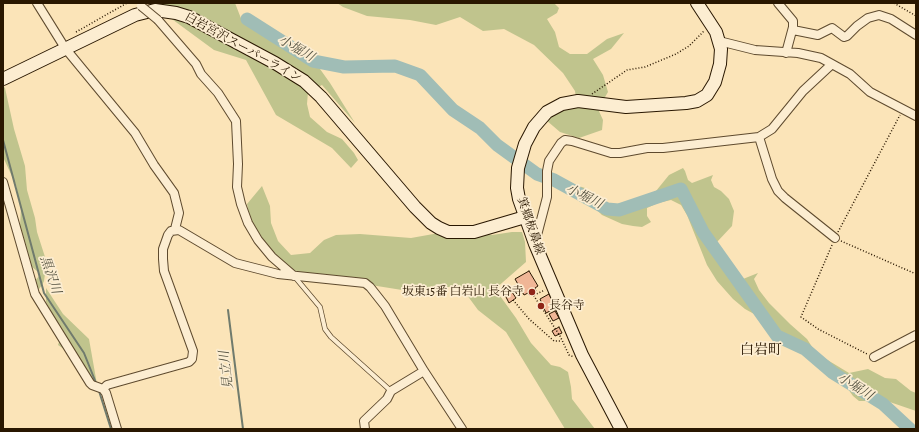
<!DOCTYPE html>
<meta charset="utf-8">
<style>
body{margin:0}
#map{position:relative;width:919px;height:432px;overflow:hidden;background:#fbe4b8;font-family:Alegreya,serif}
canvas{display:block}
.frame{position:absolute;inset:0;border:4px solid #291700;pointer-events:none}
</style>
<div id="map">
<canvas width="919" height="432"></canvas>
<div class="frame"></div>
</div>
<script>
const context = document.querySelector('canvas').getContext('2d');
context.lineJoin = 'round';
function fill(path, color) {
  context.fillStyle = color;
  context.fill(path, 'evenodd');
}
function toPath(rows) {
  const path = new Path2D();
  for (const r of rows) {
    path.moveTo(r[0], r[1]);
    for (let i = 2; i < r.length; i += 2) path.lineTo(r[i], r[i + 1]);
  }
  return path;
}
function stroke(path, color, width, dash) {
  context.strokeStyle = color;
  context.lineWidth = width;
  context.lineCap = dash ? 'butt' : 'round';
  context.setLineDash(dash || []);
  context.stroke(path);
}
function label(font, color, halo, rows, align = 'center') {
  context.font = font + ' Alegreya,"Noto Serif JP",serif';
  context.lineWidth = 3.5;
  context.setLineDash([]);
  context.textBaseline = 'middle';
  context.strokeStyle = halo;
  context.fillStyle = color;
  for (const [text, x, y, turn = 0] of rows) {
    context.save();
    context.translate(x, y);
    context.rotate((+turn || 0) * Math.PI / 180);
    context.textAlign = isNaN(turn) ? turn : align;
    if (halo) context.strokeText(text, 0, 0);
    context.fillText(text, 0, 0);
    context.restore();
  }
}
const green = toPath([
 [150,3,235,3,242,21,320,69,330,83,355,123,322,85,308,92,307,104,310,117,327,132,342,139,354,153,358,160,351,168,332,148,276,115,246,60,214,50],
 [337,3,554,3,559,8,557,13,547,19,555,32,559,47,570,54,587,54,607,39,624,33,611,49,593,59,603,75,608,92,598,109,603,120,602,130,579,138,560,132,546,120,561,110,577,105,575,91,563,73,534,45,504,29,483,31,460,17,436,25,410,20,367,16,343,7],
 [3,86,5,88,14,129,25,166,27,190,35,218,37,232,45,257,46,267,44,281,42,285,39,289,30,287,39,276,38,272,25,261,16,239,20,226,21,208,16,185,3,157],
 [683,168,685,171,688,180,692,183,713,175,711,180,714,187,721,191,729,199,734,211,732,226,717,242,738,281,758,273,754,279,759,290,769,303,790,324,807,339,816,353,849,373,868,369,885,378,896,379,911,391,916,393,916,411,881,399,872,401,859,401,853,396,845,385,834,375,811,357,790,347,765,320,745,309,733,299,717,281,707,265,687,215,681,205,671,200,658,203,647,208,647,216,651,222,642,227,633,226,622,224,602,215,595,208,563,191,560,188,559,185,566,182,585,188,606,203,618,206,649,195,656,191,669,175],
 [262,186,270,206,271,223,278,241,291,255,310,253,324,240,336,235,360,234,411,238,439,233,483,233,492,235,512,232,522,232,525,242,526,262,495,289,516,318,531,343,551,365,560,367,568,372,571,387,572,399,595,429,565,429,506,332,478,310,461,287,438,287,402,290,296,273,275,256,250,221,247,204],
 [46,288,63,314,89,339,98,390,71,354,58,345,63,330,53,315,46,302]
]);
const stream = toPath([
 [3,140,44,293,84,353,96,383],
 [228,310,243,429],
 [99,391,111,429]
]);
const river = toPath([
 [247,19,313,61,344,67,395,66,420,75,453,110,480,128,497,145,537,174,554,180,607,209,619,210,681,189,703,232,777,336,805,349,833,373,883,404,910,429]
]);
const building = toPath([
 [529,271,538,286,535,288,536,291,529,295,528,293,524,295,515,279,529,271],
 [508,290,510,293,512,292,516,298,509,303,504,293,508,290],
 [549,294,556,308,546,313,540,299,549,294],
 [555,311,559,318,553,321,549,314,555,311],
 [559,327,562,333,555,336,552,331,559,327]
]);
const path = toPath([
 [894,3,916,16],
 [76,32,127,3],
 [592,94,627,70,645,67,676,54,689,46,704,31],
 [838,232,900,115],
 [841,241,916,274],
 [832,245,801,317,818,329,867,354],
 [532,293,560,336,569,355,574,357],
 [534,295,545,290],
 [513,300,529,319,554,341,561,341]
]);
const lane = toPath([
 [294,276,320,307,325,329,331,337,391,391]
]);
const street = toPath([
 [37,3,65,48,135,133,154,165,174,193,179,213,175,229],
 [778,3,793,21,793,27,786,53],
 [158,20,196,64,201,74,218,93,236,121,238,164,237,187,241,204,248,223,258,240,272,257,294,276],
 [793,30,818,35,832,28,844,37,847,36,857,26,868,18,879,15,891,19,916,35],
 [719,41,755,50,798,53,821,58,850,74,870,92,916,116],
 [759,137,772,179,778,191,785,198,835,238],
 [3,182,35,294,90,383,92,385,103,389,106,393,117,429],
 [535,243,547,197,547,171,549,161,561,143,565,140,572,141,611,153,620,153,647,148,663,148,759,137,772,129,803,91,832,64],
 [874,357,916,335],
 [103,389,107,385,189,362,192,359,193,351,164,271,163,259,163,249,168,235,171,231,179,230,235,263,278,274,365,283,370,287,385,306,424,371,462,429],
 [365,429,364,421,387,399,391,391,424,371]
]);
const secondary = toPath([
 [3,79,135,15,155,10,176,13,189,17,275,63,304,81,321,97,415,207,431,223,439,228,448,232,474,232,525,217],
 [621,429,582,355,535,244,519,199,517,188,518,168,525,144,534,127,547,112,562,104,578,101,626,107,686,103,697,101,707,95,715,82,720,64,721,49,716,32,697,3]
]);
const streetBridge = toPath([
 [141,6,158,20]
]);
const markers = [
 [532,292,4,"#8f2418"],
 [541,306,4,"#8f2418"]
];
const streetNames = [
 ["白岩宮沢スーパーライン",243,48,29],
 ["箕郷板鼻線",530,226,71]
];
const poiNames = [
 ["坂東15番 白岩山 長谷寺",524,292],
 ["長谷寺",549,306,"left"]
];
const waterNames = [
 ["小堀川",296,49,30],
 ["小堀川",584,197,26],
 ["黒沢川",50,275,71],
 ["見立川",227,370,-97],
 ["小堀川",855,387,32]
];
const quarterNames = [
 ["白岩町",761,351]
];
fill(green, '#c0c48d');
stroke(stream, '#707b6d', 2);
stroke(river, '#a0bdb6', 13);
fill(building, '#f0b696');
stroke(building, '#291700', 1);
stroke(lane, '#5e4a2e', 5.5);
stroke(street, '#5e4a2e', 10);
stroke(secondary, '#291700', 14);
stroke(path, '#291700', 1.5, [1, 2]);
stroke(lane, '#fcedd1', 4);
stroke(street, '#fcedd1', 8);
stroke(secondary, '#fcedd1', 12);
stroke(streetBridge, '#5e4a2e', 10, []);
stroke(streetBridge, '#fcedd1', 8);
for (const [x, y, r, color] of markers) {
  const dot = new Path2D();
  dot.arc(x, y, r, 0, 2 * Math.PI);
  context.fillStyle = color;
  context.fill(dot);
  stroke(dot, '#fcedd1', 1.5);
}
label('12px', '#291700', '#fcedd1', streetNames);
label('12px', '#291700', '#fcedd1', poiNames, 'right');
label('italic 13px', '#535140', '#fcedd1', waterNames);
label('14px', '#291700', '#fcedd1', quarterNames);
</script>
